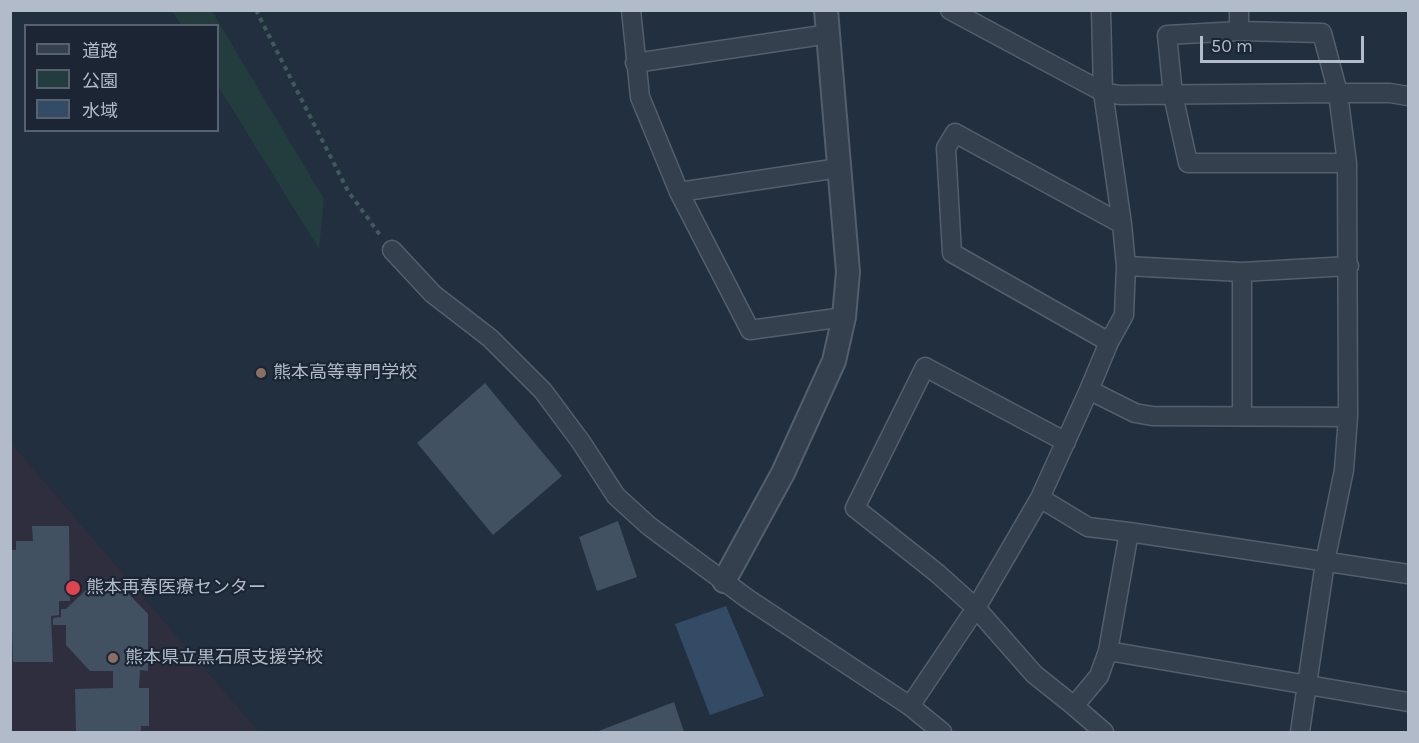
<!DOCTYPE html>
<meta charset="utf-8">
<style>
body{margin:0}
#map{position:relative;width:1419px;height:743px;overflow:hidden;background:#212f3e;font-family:Karla,"Noto Sans JP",sans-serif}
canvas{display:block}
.frame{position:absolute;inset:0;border:12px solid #b1bbc9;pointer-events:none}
.legend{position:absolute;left:24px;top:24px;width:195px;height:108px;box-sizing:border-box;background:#1b2533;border:2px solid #57616f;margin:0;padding:8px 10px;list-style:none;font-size:18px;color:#b1bbc9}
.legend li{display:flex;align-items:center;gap:12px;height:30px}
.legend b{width:30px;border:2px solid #57616f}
.scale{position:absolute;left:1200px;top:36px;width:164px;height:27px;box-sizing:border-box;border:3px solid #b1bbc9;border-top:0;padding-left:8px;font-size:18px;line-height:21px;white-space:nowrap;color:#b1bbc9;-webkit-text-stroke:4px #1b2533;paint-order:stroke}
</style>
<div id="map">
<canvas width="1419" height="743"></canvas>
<div class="frame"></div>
<ul class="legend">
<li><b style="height:8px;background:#35404e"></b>道路</li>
<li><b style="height:16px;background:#233d3f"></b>公園</li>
<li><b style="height:16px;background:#344b66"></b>水域</li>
</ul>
<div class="scale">50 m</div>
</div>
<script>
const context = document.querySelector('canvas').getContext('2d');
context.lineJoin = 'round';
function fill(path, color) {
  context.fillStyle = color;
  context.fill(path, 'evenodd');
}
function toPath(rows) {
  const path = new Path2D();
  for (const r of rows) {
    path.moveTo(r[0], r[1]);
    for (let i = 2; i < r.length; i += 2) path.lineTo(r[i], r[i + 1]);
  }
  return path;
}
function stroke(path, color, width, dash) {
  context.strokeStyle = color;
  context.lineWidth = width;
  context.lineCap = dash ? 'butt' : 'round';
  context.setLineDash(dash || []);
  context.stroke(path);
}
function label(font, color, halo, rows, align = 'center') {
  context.font = font + ' Karla,"Noto Sans JP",sans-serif';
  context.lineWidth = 4.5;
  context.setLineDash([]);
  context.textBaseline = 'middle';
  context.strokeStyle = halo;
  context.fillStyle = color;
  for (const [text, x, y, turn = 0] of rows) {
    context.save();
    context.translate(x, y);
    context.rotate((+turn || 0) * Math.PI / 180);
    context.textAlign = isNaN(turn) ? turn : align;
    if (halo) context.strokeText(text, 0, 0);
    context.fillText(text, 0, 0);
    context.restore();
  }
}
const medical = toPath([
 [11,443,259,732,11,732]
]);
const green = toPath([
 [172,11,212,11,324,199,319,249,218,86,218,26,181,25]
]);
const water = toPath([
 [726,606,764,696,710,715,675,624]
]);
const building = toPath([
 [485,383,562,476,493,535,417,443],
 [618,521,637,577,597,591,579,537],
 [32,526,69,526,70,601,59,601,59,615,51,616,53,662,13,662,10,550,16,550,16,541,33,541],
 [123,588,148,614,148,671,140,670,139,688,149,688,149,726,141,726,141,732,76,732,75,689,113,688,113,671,90,671,66,645,66,625,53,625,53,618,61,617,61,609,66,609,86,590],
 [674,702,684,732,596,732]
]);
const path = toPath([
 [256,10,348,191,380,235]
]);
const minor = toPath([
 [631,10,640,97,679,192,750,330,844,317],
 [950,10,1103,92,1120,95,1338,93,1322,33,1239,31,1239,10],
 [1101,10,1103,92,1122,224],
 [1239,31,1167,35,1173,95,1188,163,1347,163],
 [635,63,829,34],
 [679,192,839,168],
 [392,250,433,294,490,338,543,391,581,442,616,496,649,526,748,599,910,706,942,732],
 [1109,342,952,253,946,148,955,133,1122,224,1126,266],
 [1089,390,1109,342,1124,315,1126,266,1242,272],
 [1242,416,1242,272,1349,266],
 [1066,442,925,367,855,508,937,573,976,608,1040,498,1088,527,1129,532],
 [1040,498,1089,390,1135,413,1152,416,1348,417],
 [1108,651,1408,702],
 [910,706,976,608,1034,674,1074,706],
 [1104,732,1074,706,1099,676,1108,651,1129,532,1408,574],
 [1300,732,1325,562,1344,470,1348,417,1347,163,1338,93,1390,93,1408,96]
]);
const tertiary = toPath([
 [724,581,783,473,834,361,844,317,848,272,826,10]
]);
const markers = [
 [261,373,6,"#8d6e63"],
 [73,588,8,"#e0444e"],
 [113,658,6,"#8d6e63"]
];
const poiNames = [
 ["熊本高等専門学校",273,373],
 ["熊本再春医療センター",86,588],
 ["熊本県立黒石原支援学校",125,658]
];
fill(medical, '#2f2e3e');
fill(green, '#233d3f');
fill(water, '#344b66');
fill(building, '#425162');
stroke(minor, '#545e6c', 21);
stroke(tertiary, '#545e6c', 26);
stroke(path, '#415a5c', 4, [4.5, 4.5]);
stroke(minor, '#35404e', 18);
stroke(tertiary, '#35404e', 22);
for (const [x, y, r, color] of markers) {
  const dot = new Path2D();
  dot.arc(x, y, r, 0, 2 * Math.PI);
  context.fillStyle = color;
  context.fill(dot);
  stroke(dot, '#1b2533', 2);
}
label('18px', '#b1bbc9', '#1b2533', poiNames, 'left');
</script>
